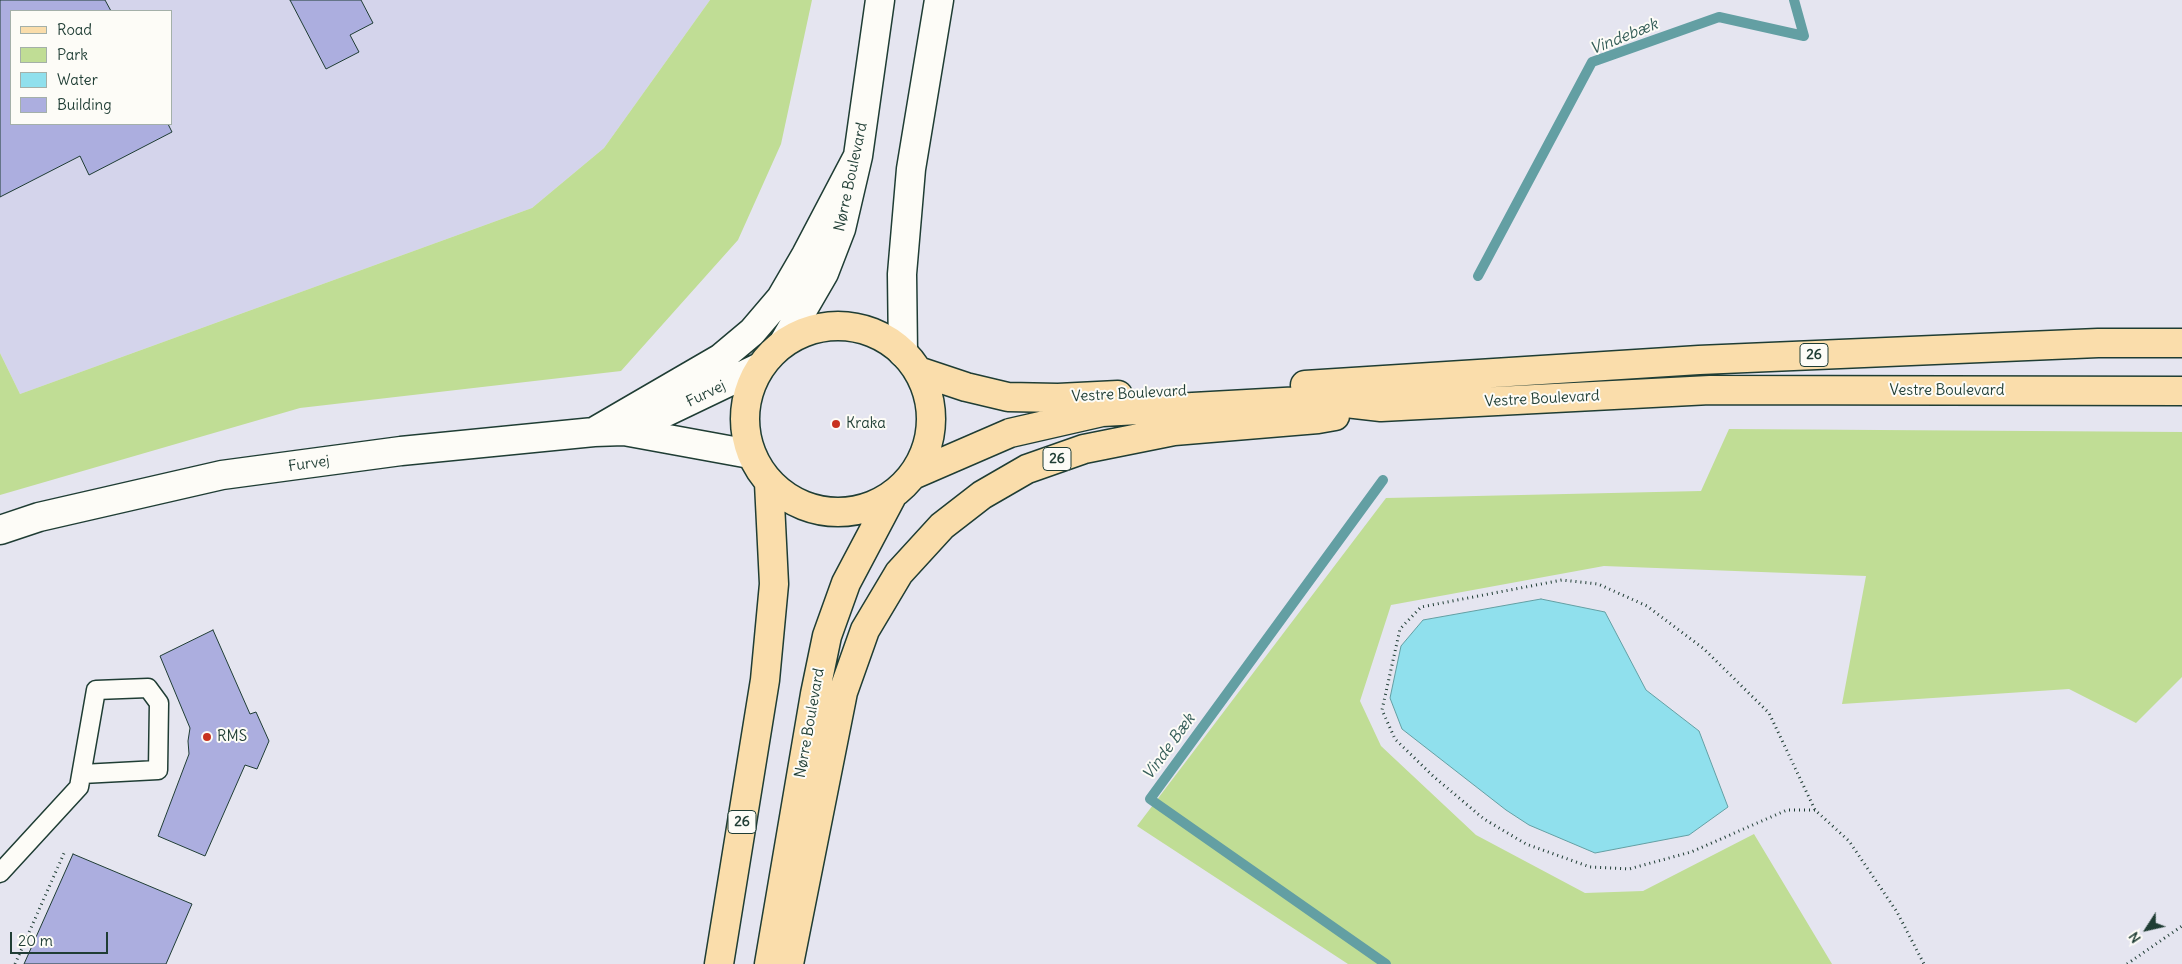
<!DOCTYPE html>
<meta charset="utf-8">
<style>
body{margin:0}
#map{position:relative;width:2182px;height:964px;overflow:hidden;background:#e5e5f0;font-family:Delius,sans-serif}
canvas{display:block}
.legend{position:absolute;left:10px;top:10px;width:162px;height:115px;box-sizing:border-box;background:#fdfcf7;border:1px solid #a4b0a9;margin:0;padding:6px 9px;list-style:none;font-size:15px;color:#1f3d34}
.legend li{display:flex;align-items:center;gap:10px;height:25px}
.legend b{width:25px;border:1px solid #a4b0a9}
.north{position:absolute;left:2122px;top:904px;width:50px;height:50px;-webkit-text-stroke:4px #fdfcf7;paint-order:stroke;rotate:235deg;font-size:14px;font-weight:700;line-height:20px;text-align:center;color:#1f3d34}
.north::after{content:'';display:block;margin:auto;width:18px;height:22px;background:#1f3d34;clip-path:polygon(50% 0,100% 100%,50% 72%,0 100%)}
.scale{position:absolute;left:10px;top:932px;width:98px;height:22px;box-sizing:border-box;border:2px solid #1f3d34;border-top:0;padding-left:6px;font-size:15px;line-height:18px;white-space:nowrap;color:#1f3d34;-webkit-text-stroke:4px #fdfcf7;paint-order:stroke}
</style>
<div id="map">
<canvas width="2182" height="964"></canvas>
<ul class="legend">
<li><b style="height:6px;background:#faddab"></b>Road</li>
<li><b style="height:14px;background:#c0dd95"></b>Park</li>
<li><b style="height:14px;background:#90e0ed"></b>Water</li>
<li><b style="height:14px;background:#acaedf"></b>Building</li>
</ul>
<div class="north">N</div>
<div class="scale">20 m</div>
</div>
<script>
const context = document.querySelector('canvas').getContext('2d');
context.lineJoin = 'round';
function fill(path, color) {
  context.fillStyle = color;
  context.fill(path, 'evenodd');
}
function toPath(rows) {
  const path = new Path2D();
  for (const r of rows) {
    if (r.length === 3) {
      path.moveTo(r[0] + r[2], r[1]);
      path.arc(r[0], r[1], r[2], 0, 2 * Math.PI);
      continue;
    }
    path.moveTo(r[0], r[1]);
    for (let i = 2; i < r.length; i += 2) path.lineTo(r[i], r[i + 1]);
  }
  return path;
}
function stroke(path, color, width, dash) {
  context.strokeStyle = color;
  context.lineWidth = width;
  context.lineCap = dash ? 'butt' : 'round';
  context.setLineDash(dash || []);
  context.stroke(path);
}
function label(font, color, halo, rows, align = 'center') {
  context.font = font + ' Delius,sans-serif';
  context.lineWidth = 4;
  context.setLineDash([]);
  context.textBaseline = 'middle';
  context.strokeStyle = halo;
  context.fillStyle = color;
  for (const [text, x, y, turn = 0] of rows) {
    context.save();
    context.translate(x, y);
    context.rotate((+turn || 0) * Math.PI / 180);
    context.textAlign = isNaN(turn) ? turn : align;
    if (halo) context.strokeText(text, 0, 0);
    context.fillText(text, 0, 0);
    context.restore();
  }
}
const built = toPath([
 [0,0,710,0,604,148,532,208,20,394,0,353],
 [11,11,171,11,171,124,11,124]
]);
const green = toPath([
 [710,0,812,0,781,144,738,240,621,371,300,408,0,495,0,353,20,394,532,208,604,148],
 [1729,429,2182,432,2182,677,2136,723,2069,689,1842,704,1866,576,1604,566,1391,605,1360,701,1381,746,1476,835,1585,893,1643,891,1754,834,1832,964,1348,964,1137,826,1386,498,1701,491]
]);
const water = toPath([
 [1541,599,1605,612,1646,690,1699,731,1728,807,1689,835,1595,853,1529,825,1506,810,1402,729,1390,698,1401,646,1423,620,1541,599]
]);
const stream = toPath([
 [1478,276,1592,62,1719,17,1804,36,1794,0],
 [1383,480,1150,799,1386,964]
]);
const building = toPath([
 [0,0,105,0,111,11,11,11,11,124,168,124,172,132,89,175,80,156,0,197,0,0],
 [290,0,361,0,373,23,350,35,359,52,326,69,290,0],
 [213,630,250,714,256,712,269,741,257,769,245,765,205,856,158,836,189,754,188,741,190,728,160,656,213,630],
 [73,854,192,904,166,964,24,964,73,854]
]);
const path = toPath([
 [1815,810,1787,810,1691,852,1629,869,1590,867,1526,844,1484,819,1433,776,1395,739,1382,710,1400,629,1421,607,1562,580,1598,584,1647,606,1704,649,1769,713,1815,810,1849,841,1897,912,1924,964],
 [15,964,65,851],
 [2127,964,2182,926]
]);
const lane = toPath([
 [0,873,79,787,96,690,148,688,159,703,158,770,82,774]
]);
const secondary = toPath([
 [784,342,824,273,841,229,858,156,880,0],
 [903,353,902,274,911,169,939,0],
 [639,425,760,367],
 [597,430,721,358,752,332,781,298,806,255,858,156],
 [0,530,39,517,222,475,401,451,594,432,624,431,750,454]
]);
const primary = toPath([
 [838,419,93],
 [918,371,966,387,1008,397,1058,398,1118,395],
 [1305,385,1699,360,2098,343,2182,343],
 [913,475,1010,433,1102,412,1320,400,1381,407,1710,390,2182,391],
 [719,964,765,680,774,584,769,483],
 [769,964,815,694,827,636,846,583,892,496],
 [789,964,843,692,865,630,899,573,942,526,982,495,1027,469,1084,449,1174,431,1318,419,1335,416]
]);
const markers = [
 [836,424,5,"#c8321e"],
 [207,737,5,"#c8321e"]
];
const shields = [
 [1814,355,28],
 [1057,459,28],
 [742,822,28]
];
const shieldNames = [
 ["26",1814,355],
 ["26",1057,459],
 ["26",742,822]
];
const streetNames = [
 ["Nørre Boulevard",851,177,-78],
 ["Vestre Boulevard",1947,391],
 ["Furvej",706,394,-26],
 ["Vestre Boulevard",1129,394,-3],
 ["Vestre Boulevard",1542,399,-3],
 ["Furvej",309,464,-8],
 ["Nørre Boulevard",810,723,-80]
];
const poiNames = [
 ["Kraka",846,424],
 ["RMS",217,737]
];
const waterNames = [
 ["Vindebæk",1624,37,-22],
 ["Vinde Bæk",1169,747,-54]
];
fill(built, '#d4d4eb');
fill(green, '#c0dd95');
fill(water, '#90e0ed');
stroke(water, '#639fa3', 1);
stroke(stream, '#639fa3', 10);
fill(building, '#acaedf');
stroke(building, '#1f3d34', 1);
stroke(lane, '#1f3d34', 21);
stroke(secondary, '#1f3d34', 31);
stroke(primary, '#1f3d34', 31);
stroke(path, '#1f3d34', 3, [1, 4]);
stroke(lane, '#fdfcf7', 18);
stroke(secondary, '#fdfcf7', 28);
stroke(primary, '#faddab', 28);
for (const [x, y, r, color] of markers) {
  const dot = new Path2D();
  dot.arc(x, y, r, 0, 2 * Math.PI);
  context.fillStyle = color;
  context.fill(dot);
  stroke(dot, '#fdfcf7', 2);
}
for (const [x, y, w] of shields) {
  const box = new Path2D();
  box.roundRect(x - w / 2, y - 11.5, w, 23, 4);
  context.fillStyle = '#fdfcf7';
  context.fill(box);
  stroke(box, '#1f3d34', 1);
}
label('bold 14px', '#1f3d34', null, shieldNames);
label('15px', '#1f3d34', '#fdfcf7', streetNames);
label('15px', '#1f3d34', '#fdfcf7', poiNames, 'left');
label('italic 16px', '#365e59', '#fdfcf7', waterNames);
</script>
